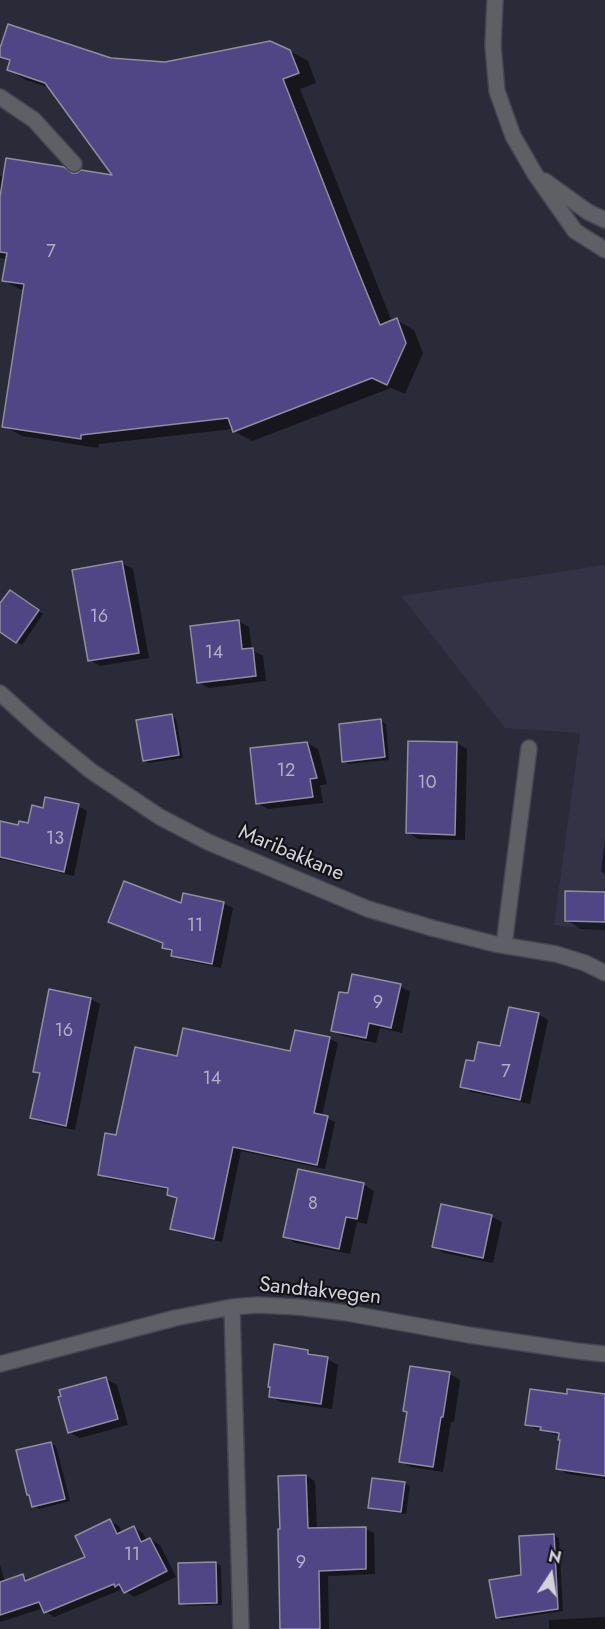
<!DOCTYPE html>
<style>
body{margin:0}
#map{position:relative;width:605px;height:1629px;overflow:hidden;background:#2b2a38;font-family:Jost,sans-serif}
canvas{display:block}
.north{position:absolute;left:521px;top:1545px;width:60px;height:60px;-webkit-text-stroke:4px #14131a;paint-order:stroke;rotate:12deg;font-size:16px;font-weight:700;line-height:24px;text-align:center;color:#d3d2db}
.north::after{content:'';display:block;margin:auto;width:21px;height:27px;background:#d3d2db;clip-path:polygon(50% 0,100% 100%,50% 72%,0 100%)}
</style>
<div id="map">
<canvas width="605" height="1629"></canvas>
<div class="north">N</div>
</div>
<script>
const context = document.querySelector('canvas').getContext('2d');
context.lineJoin = 'round';
function fill(path, color) {
  context.fillStyle = color;
  context.fill(path, 'evenodd');
}
function toPath(rows) {
  const path = new Path2D();
  for (const r of rows) {
    path.moveTo(r[0], r[1]);
    for (let i = 2; i < r.length; i += 2) path.lineTo(r[i], r[i + 1]);
  }
  return path;
}
function stroke(path, color, width, dash) {
  context.strokeStyle = color;
  context.lineWidth = width;
  context.lineCap = dash ? 'butt' : 'round';
  context.setLineDash(dash || []);
  context.stroke(path);
}
function label(font, color, halo, rows, align = 'center') {
  context.font = font + ' Jost,sans-serif';
  context.lineWidth = 4.5;
  context.setLineDash([]);
  context.textBaseline = 'middle';
  context.strokeStyle = halo;
  context.fillStyle = color;
  for (const [text, x, y, turn = 0] of rows) {
    context.save();
    context.translate(x, y);
    context.rotate((+turn || 0) * Math.PI / 180);
    context.textAlign = isNaN(turn) ? turn : align;
    if (halo) context.strokeText(text, 0, 0);
    context.fillText(text, 0, 0);
    context.restore();
  }
}
const built = toPath([
 [605,565,605,930,554,925,580,733,505,728,401,596]
]);
const shadow = toPath([
 [290,51,308,61,316,83,300,89,392,322,397,320,414,330,423,353,405,394,391,388,252,441,234,431,233,429,99,444,98,448,22,436,4,426,24,291,4,281,7,259,0,258,0,176,74,175,115,177,50,88,26,80,8,70,11,62,0,56,0,53,165,64],
 [122,563,133,569,149,658,100,666,90,660],
 [15,595,43,614,22,645,0,630,0,606],
 [238,621,249,627,252,650,263,656,266,681,209,688,198,682],
 [171,715,176,718,183,758,149,763,144,760],
 [381,721,386,724,389,760,349,764,344,761],
 [307,743,318,749,327,784,320,785,323,803,268,809,257,803],
 [457,743,467,749,465,840,418,839,407,832],
 [78,806,87,811,74,876,0,859,0,822,19,827,29,825,44,809],
 [605,838,605,874,601,871],
 [605,894,605,930,581,929,566,920],
 [223,903,233,908,221,968,182,960,164,947,164,944,119,926,110,921,182,905],
 [400,986,410,992,402,1033,380,1028,376,1043,343,1036,332,1030],
 [50,991,91,999,100,1004,75,1130,41,1123,32,1118,41,1075,34,1071],
 [538,1014,548,1020,530,1104,471,1092,462,1086,475,1063,502,1048],
 [296,1031,330,1039,338,1043,322,1116,335,1122,325,1169,241,1151,222,1242,180,1233,172,1229,178,1200,168,1195,169,1190,108,1179,100,1174,117,1136,179,1058,291,1053],
 [299,1171,364,1185,374,1191,367,1224,357,1222,350,1254,296,1243,285,1237],
 [491,1216,502,1222,493,1263,444,1253,434,1247],
 [308,1351,319,1357,327,1359,338,1365,332,1409,281,1402,270,1396],
 [411,1368,450,1374,460,1380,454,1422,451,1422,443,1472,411,1467,401,1461,408,1413],
 [106,1379,117,1385,128,1425,80,1438,69,1432],
 [568,1396,605,1396,605,1479,567,1474,558,1468,560,1436,536,1429,527,1424],
 [51,1443,56,1446,70,1501,39,1509,34,1506],
 [306,1476,315,1481,317,1530,365,1528,374,1533,375,1574,328,1576,329,1629,281,1629,281,1531],
 [405,1483,410,1486,406,1514,375,1510,370,1507],
 [110,1521,119,1526,122,1533,134,1528,143,1533,147,1541,150,1539,160,1545,176,1577,134,1597,123,1589,54,1617,45,1611,44,1608,0,1622,0,1565,5,1582,23,1576,31,1581,87,1558],
 [554,1535,559,1538,563,1611,502,1620,497,1617,522,1576,520,1537],
 [216,1563,221,1566,222,1605,186,1606,181,1603],
 [605,1617,605,1629,549,1629,549,1620]
]);
const building = toPath([
 [8,24,111,58,165,62,270,41,290,50,299,73,283,79,352,256,380,325,397,318,406,343,387,385,372,378,233,432,228,418,81,435,81,439,2,427,24,284,2,281,7,253,0,252,0,197,6,158,64,167,72,173,77,173,81,170,112,175,45,83,7,70,10,60,0,57,0,48,8,24],
 [122,561,139,653,88,661,72,570,122,561],
 [10,590,39,610,16,643,0,632,0,603,10,590],
 [239,620,242,649,253,648,256,676,197,683,190,626,239,620],
 [172,714,179,755,143,761,136,720,172,714],
 [381,719,385,757,342,762,339,724,381,719],
 [408,741,457,742,455,835,406,833,408,741],
 [307,742,317,778,310,779,313,797,256,804,250,748,307,742],
 [45,797,79,804,64,872,0,857,0,821,18,825,19,821,28,823,32,805,43,808,45,797],
 [124,881,181,903,183,893,224,902,212,964,171,956,172,950,162,948,163,943,108,922,124,881],
 [565,891,605,892,605,922,565,921,565,891],
 [352,974,401,984,391,1028,369,1023,366,1038,331,1031,339,992,348,993,352,974],
 [49,989,91,998,66,1126,30,1118,40,1073,33,1072,49,989],
 [509,1007,539,1013,520,1100,460,1087,466,1060,474,1061,478,1042,500,1046,509,1007],
 [183,1028,290,1051,295,1030,330,1037,314,1113,328,1116,317,1165,233,1147,214,1239,170,1229,177,1198,167,1195,168,1188,98,1175,105,1133,116,1135,135,1047,177,1056,183,1028],
 [298,1169,364,1183,357,1219,346,1217,339,1249,283,1237,298,1169],
 [441,1204,492,1215,483,1258,432,1247,441,1204],
 [274,1344,308,1350,308,1354,328,1357,321,1404,269,1397,270,1387,268,1387,274,1344],
 [410,1366,450,1372,443,1417,441,1417,433,1467,399,1462,407,1412,403,1411,410,1366],
 [106,1377,118,1419,68,1433,58,1397,61,1396,59,1390,106,1377],
 [530,1389,567,1394,567,1389,605,1394,605,1476,556,1469,560,1440,558,1440,559,1433,540,1430,541,1427,525,1425,530,1389],
 [51,1442,65,1499,32,1507,29,1495,27,1495,16,1450,51,1442],
 [306,1475,308,1528,366,1527,366,1569,319,1571,320,1629,280,1629,278,1529,280,1529,278,1476,306,1475],
 [372,1478,405,1482,401,1512,368,1508,372,1478],
 [110,1519,117,1534,134,1526,141,1542,150,1538,167,1571,124,1593,119,1584,115,1587,114,1584,44,1613,39,1602,0,1615,0,1582,23,1574,25,1581,85,1557,75,1536,110,1519],
 [554,1534,558,1609,496,1618,489,1580,521,1575,519,1536,554,1534],
 [216,1562,217,1603,179,1604,178,1563,216,1562]
]);
const minor = toPath([
 [495,0,493,46,497,91,513,136,535,174,575,231,605,250],
 [0,97,34,120,74,164],
 [545,181,588,212,605,220],
 [0,693,42,731,91,771,160,817,208,842,368,909,432,928,495,944,556,954,585,963,605,973],
 [504,945,529,748],
 [232,1307,241,1629],
 [0,1364,175,1318,232,1307,258,1305,298,1307,347,1313,469,1335,577,1351,605,1354]
]);
const numberNames = [
 ["7",51,253],
 ["16",99,618],
 ["14",214,654],
 ["12",286,772],
 ["10",427,784],
 ["13",55,840],
 ["11",195,927],
 ["9",378,1004],
 ["16",64,1032],
 ["7",506,1073],
 ["14",212,1080],
 ["8",313,1205],
 ["11",132,1556],
 ["9",301,1564]
];
const streetNames = [
 ["Maribakkane",291,854,23],
 ["Sandtakvegen",320,1292,6]
];
fill(built, '#343346');
fill(shadow, '#0007');
fill(building, '#504686');
stroke(building, '#8f8e9f', 1.5);
stroke(minor, '#464552', 18);
stroke(minor, '#5f5f66', 15);
label('18px', '#b2afc6', null, numberNames);
label('21px', '#d3d2db', '#14131a', streetNames);
</script>
